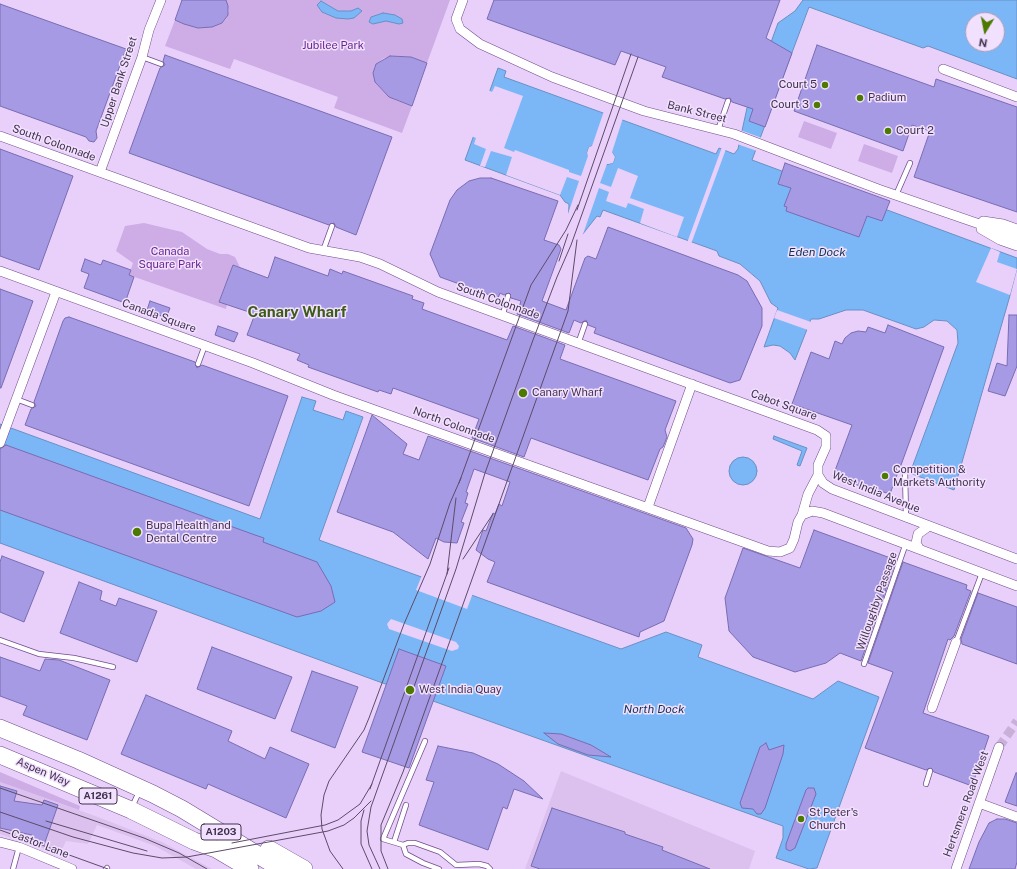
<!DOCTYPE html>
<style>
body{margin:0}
#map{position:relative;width:1017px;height:869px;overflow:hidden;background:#e9d0fb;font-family:"Public Sans",sans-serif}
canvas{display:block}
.north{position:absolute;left:965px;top:12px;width:40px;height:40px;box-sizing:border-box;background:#f2e1fe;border:1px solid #ac9bb8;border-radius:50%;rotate:190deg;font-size:11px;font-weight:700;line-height:16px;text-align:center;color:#42314e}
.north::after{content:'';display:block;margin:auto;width:14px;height:18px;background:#4c7a00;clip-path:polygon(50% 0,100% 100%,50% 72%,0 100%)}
</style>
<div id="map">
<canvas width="1017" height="869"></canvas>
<div class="north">N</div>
</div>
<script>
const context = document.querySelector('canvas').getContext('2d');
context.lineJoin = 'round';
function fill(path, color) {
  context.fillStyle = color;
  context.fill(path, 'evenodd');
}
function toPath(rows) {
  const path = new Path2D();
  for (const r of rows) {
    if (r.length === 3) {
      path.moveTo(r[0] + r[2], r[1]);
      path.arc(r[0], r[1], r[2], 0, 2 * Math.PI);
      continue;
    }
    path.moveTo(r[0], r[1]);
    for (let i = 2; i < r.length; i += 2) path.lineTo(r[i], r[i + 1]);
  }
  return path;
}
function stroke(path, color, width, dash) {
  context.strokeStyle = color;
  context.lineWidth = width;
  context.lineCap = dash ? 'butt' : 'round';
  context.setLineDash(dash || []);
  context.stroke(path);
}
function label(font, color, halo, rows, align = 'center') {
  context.font = font + ' "Public Sans",sans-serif';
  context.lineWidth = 3;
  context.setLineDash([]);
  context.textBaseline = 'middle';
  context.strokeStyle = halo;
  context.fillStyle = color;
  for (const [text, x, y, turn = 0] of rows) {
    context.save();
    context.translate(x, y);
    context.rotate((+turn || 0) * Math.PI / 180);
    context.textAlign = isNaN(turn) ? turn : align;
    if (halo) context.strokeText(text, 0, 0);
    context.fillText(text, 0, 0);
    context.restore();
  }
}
const built = toPath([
 [561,771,755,851,749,869,525,869],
 [0,782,98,817,162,842,212,869,196,869,155,846,97,825,88,844,66,841,60,854,0,834]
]);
const green = toPath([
 [226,0,450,0,427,63,411,57,397,56,384,58,376,64,374,68,375,82,384,92,395,100,412,106,402,133,334,108,338,97,234,59,230,69,165,46,175,20,198,28,212,27,222,23,226,19,229,11],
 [804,121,837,133,831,149,798,137],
 [864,144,898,156,892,173,858,161],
 [144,223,182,232,207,249,220,254,228,254,235,257,240,267,233,265,219,301,227,304,226,309,129,275,133,263,116,251,125,226],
 [0,772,80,806,79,810,0,782]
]);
const water = toPath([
 [803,0,1017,0,1017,79,928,46,923,48,809,7,752,160,1017,258,1017,268,1009,299,954,490,910,473,958,343,957,330,947,321,934,320,924,327,916,329,863,310,846,310,819,319,811,319,795,360,790,353,780,346,773,345,764,347,778,308,771,303,760,281,740,264,719,256,717,251,603,210,600,217,597,216,582,235,568,230,569,204,565,202,560,195,465,160,498,68,506,71,504,77,716,154,719,148,734,154,738,149,747,108,778,23,795,11,803,0],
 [973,20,997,20,997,44,973,44,973,20],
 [595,145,612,152,615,157,613,163,606,165,590,158,587,153,589,147,595,145],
 [321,1,338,11,351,11,358,8,362,11,354,18,348,19,336,18,322,12,317,5,321,1],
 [383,13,395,15,402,19,403,23,399,24,386,21,373,24,369,22,371,17,383,13],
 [302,397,316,401,313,410,343,420,346,411,363,417,319,540,621,649,666,632,702,645,698,657,813,699,838,681,879,697,817,868,809,869,776,858,783,838,783,826,377,681,0,543,0,424,260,519,302,397],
 [774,436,807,448,800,466,797,465,802,451,773,439,774,436],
 [743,471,14]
]);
const pier = toPath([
 [495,86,523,96,504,148,514,152,515,150,569,170,569,172,581,176,588,156,587,153,589,147,592,146,604,111,623,118,612,152,615,157,613,163,607,164,600,183,611,187,618,168,638,176,630,198,684,217,677,237,640,223,644,209,628,203,626,208,606,201,609,192,599,188,582,237,566,230,567,217,579,181,567,177,560,195,506,175,512,157,491,151,485,167,480,166,486,149,474,144,476,138,471,136,488,90,492,92],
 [595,148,610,154,613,158,611,161,606,163,591,157,589,153,591,149],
 [740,130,762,138,757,151,737,144],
 [722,147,726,149,691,244,690,242,687,243],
 [991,248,1000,252,997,262,1017,269,1010,295,976,282],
 [777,310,811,322,808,330,774,318],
 [422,575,473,593,467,609,416,590],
 [391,619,456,642,459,646,458,649,452,651,389,629,387,624]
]);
const building = toPath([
 [182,0,226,0,228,6,228,15,222,23,212,27,198,28,184,24,175,20,182,0],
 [494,0,780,0,766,38,792,53,765,127,749,121,753,109,732,102,730,98,725,99,662,77,666,67,621,51,615,65,487,19,494,0],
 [0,4,126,49,96,131,97,138,94,142,89,141,86,137,0,106,0,4],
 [817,45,934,87,936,79,1017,107,1017,212,914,177,930,131,912,125,903,151,794,111,817,45],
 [165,55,392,137,356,235,336,227,334,223,329,225,129,153,160,68,165,65,163,61,165,55],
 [390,56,411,57,427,63,412,106,389,97,375,82,373,73,376,64,390,56],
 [0,149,73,176,39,270,0,256,0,149],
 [785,163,890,201,882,221,867,216,859,237,786,211,787,207,784,206,791,188,778,184,785,163],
 [491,178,558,201,544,240,559,245,561,249,542,301,566,310,585,258,588,256,596,259,608,227,738,275,747,281,762,308,762,326,740,380,730,383,594,333,596,328,588,325,586,320,581,323,574,320,569,333,517,314,521,301,511,298,509,293,504,295,500,293,498,298,440,277,430,254,450,200,457,190,469,181,480,178,491,178],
 [275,257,328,276,330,269,342,274,343,271,413,296,412,299,424,303,422,309,507,340,513,326,565,345,560,359,676,401,665,430,667,437,663,447,660,449,648,480,531,438,524,457,472,438,479,419,393,388,391,394,379,390,378,392,308,367,309,365,297,360,300,354,247,335,255,314,219,302,233,265,268,278,275,257],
 [85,259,101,265,103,260,131,270,129,275,134,277,125,303,84,288,89,274,81,271,85,259],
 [0,289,33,301,1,388,0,388,0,289],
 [150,301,170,308,166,318,147,310,150,301],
 [1009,315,1017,315,1017,366,1005,396,988,391,997,363,1007,366,1009,315],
 [69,317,195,362,197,368,202,365,288,396,249,506,25,425,31,409,36,406,34,402,63,321,65,318,69,317],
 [888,325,944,347,901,465,896,466,898,472,890,494,880,491,879,493,833,476,852,425,792,404,811,352,829,359,835,341,842,344,845,338,851,333,858,331,866,332,868,327,885,333,888,325],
 [218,326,238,333,234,342,215,335,218,326],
 [372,415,407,444,403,454,419,460,428,436,686,528,693,539,692,545,664,621,640,632,639,637,487,582,495,562,488,559,476,550,483,530,486,531,493,513,495,514,499,504,502,506,510,482,488,474,474,469,466,492,468,493,465,503,468,504,461,522,464,523,457,543,444,542,436,538,428,559,393,532,337,512,372,415],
 [6,445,255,535,264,538,263,542,317,562,331,586,335,602,321,611,297,617,0,510,0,449,6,445],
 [814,530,896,560,861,661,840,653,826,663,795,672,753,657,729,631,725,598,743,548,800,568,814,530],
 [2,556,44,572,24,622,0,612,0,562,2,556],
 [903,562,967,585,966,589,971,591,954,636,950,640,948,639,923,713,989,736,972,786,934,772,931,768,926,770,865,748,893,672,868,663,903,562],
 [79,582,102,591,100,600,116,606,119,598,157,611,137,662,60,633,79,582],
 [978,593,1017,607,1017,664,962,644,961,639,978,593],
 [212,647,292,677,275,719,197,689,212,647],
 [399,649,446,666,409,768,362,752,399,649],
 [0,657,40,671,45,659,59,660,110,680,87,740,23,715,27,706,0,696,0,657],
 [312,671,358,687,335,748,291,731,312,671],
 [146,695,232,731,228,741,265,759,270,747,309,764,286,818,208,784,206,789,121,754,146,695],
 [544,733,561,734,591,745,611,757,588,755,558,744,544,733],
 [766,743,769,750,784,745,783,754,765,808,761,814,757,814,753,809,742,808,740,803,760,747,766,743],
 [438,746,473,753,498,764,524,781,543,799,514,789,507,809,503,807,488,850,419,825,434,782,426,780,438,746],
 [1016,773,1017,773,1017,806,1005,802,1016,773],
 [0,786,17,791,14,801,42,805,44,800,58,805,44,845,30,840,32,835,0,828,0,786],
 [808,788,814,788,816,794,795,848,790,851,786,849,786,844,806,790,808,788],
 [552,808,625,832,625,834,663,847,662,850,710,869,540,869,531,866,552,808],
 [997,819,1005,819,1017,823,1017,862,1015,869,969,869,979,842,989,823,997,819]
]);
const streetTunnel = toPath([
 [999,747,1017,721]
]);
const lane = toPath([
 [142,57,161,64],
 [718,130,728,101],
 [896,195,910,163],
 [323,251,332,226],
 [503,314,508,296],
 [578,344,585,324],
 [198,364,205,345],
 [16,399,32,405],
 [899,468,905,470,906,517],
 [0,640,39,654,74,658,113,667],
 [956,642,982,573],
 [864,664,906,543],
 [425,741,383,839,403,845,406,854,423,863,439,869],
 [926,784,930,771],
 [132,807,139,792],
 [394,842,406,805],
 [403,845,408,843,415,843,440,852,456,865,479,864,487,866,490,869],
 [13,869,19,847],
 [106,869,107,868]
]);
const street = toPath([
 [463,0,456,19,460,29,480,44,552,77,644,111,734,134,878,189,1017,237],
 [943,69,1017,97],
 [0,136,309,248,360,257,380,264,438,292,817,430,826,436,826,447,818,465,818,475,808,494,802,515,798,522,794,539,790,548,780,552,768,551,333,395,253,363,0,271],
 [100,172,142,57,149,30,161,0],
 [983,221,1003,224,1017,229],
 [981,229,1000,240,1017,246],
 [0,443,56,292],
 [818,475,823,483,832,489,1017,559],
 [648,507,692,384],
 [802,515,812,511,823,513,1017,586],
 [919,548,916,543,918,534,929,526],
 [932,708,956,642],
 [979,803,1017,817],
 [0,842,19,847,72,869],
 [956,869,999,747]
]);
const highway = toPath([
 [0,728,78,760,153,794,182,809,281,869],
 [0,755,131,810,194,841,216,849,250,869],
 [269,849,304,869]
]);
const tram = toPath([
 [577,210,631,54],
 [559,261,568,234],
 [459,483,531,285,566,230,578,205],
 [463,559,493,514],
 [447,574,456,498],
 [0,788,144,838,179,853,207,869],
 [370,789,449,568],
 [364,810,361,821,361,844,372,869],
 [0,812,73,837,133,853,162,858,187,857,328,831,344,825,354,818,371,801],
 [46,821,147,851],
 [0,830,108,869],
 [232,843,325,825,338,820,360,804,372,784],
 [343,869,330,851,322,829,321,815,324,795,329,781,364,730,369,718,404,624,430,564,450,503,461,478],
 [380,869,369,845,367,831,371,807,456,569,485,473,533,340,557,277,571,245,638,57],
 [388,869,381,851,381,825,403,772,568,311,577,240]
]);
const markers = [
 [825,85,4,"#4c7a00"],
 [860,98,4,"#4c7a00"],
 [817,105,4,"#4c7a00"],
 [888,131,4,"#4c7a00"],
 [523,393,5,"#4c7a00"],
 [885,476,4,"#4c7a00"],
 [137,532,5,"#4c7a00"],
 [410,690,5,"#4c7a00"],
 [801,819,4,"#4c7a00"]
];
const shields = [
 [98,796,38],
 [221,832,40]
];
const shieldNames = [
 ["A1261",98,796],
 ["A1203",221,832]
];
const parkNames = [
 ["Jubilee Park",333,46],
 ["Canada",170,252],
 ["Square Park",170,265]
];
const streetNames = [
 ["Upper Bank Street",119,82,-72],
 ["Bank Street",697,112,14],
 ["South Colonnade",54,143,20],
 ["South Colonnade",498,301,20],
 ["Canada Square",159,316,20],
 ["Cabot Square",784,405,20],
 ["North Colonnade",454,425,20],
 ["West India Avenue",876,492,22],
 ["Willoughby Passage",877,601,-71],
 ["Aspen Way",43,772,23],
 ["Hertsmere Road West",966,804,-70],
 ["Castor Lane",40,844,21]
];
const poiNames = [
 ["Court 5",817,85,"right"],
 ["Padium",868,98],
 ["Court 3",809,105,"right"],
 ["Court 2",896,131],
 ["Canary Wharf",532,393],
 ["Competition &",893,470],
 ["Markets Authority",893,483],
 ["Bupa Health and",146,526],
 ["Dental Centre",146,539],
 ["West India Quay",419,690],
 ["St Peter's",809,813],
 ["Church",809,826]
];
const waterNames = [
 ["Eden Dock",817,252],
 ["North Dock",654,709]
];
const districtNames = [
 ["Canary Wharf",297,312]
];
fill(built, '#dcc1ef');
fill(green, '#ceade6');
fill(water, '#7bb7f6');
stroke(water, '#6a8fc4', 1);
fill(pier, '#e9d0fb');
fill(building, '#a69ae5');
stroke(building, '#786cb2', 1);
stroke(streetTunnel, '#c8b0d8', 9, [9, 4.5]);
stroke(lane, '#714b8a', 6);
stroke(street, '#714b8a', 10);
stroke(highway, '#714b8a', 18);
stroke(lane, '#fff', 4.5);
stroke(street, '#fff', 9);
stroke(highway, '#fff', 17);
stroke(tram, '#5d4b6a', 1);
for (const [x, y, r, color] of markers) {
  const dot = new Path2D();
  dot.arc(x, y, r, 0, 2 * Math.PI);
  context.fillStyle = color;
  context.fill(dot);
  stroke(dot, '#f2e1fe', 1.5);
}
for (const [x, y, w] of shields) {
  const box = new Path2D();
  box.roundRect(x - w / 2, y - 8, w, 16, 3);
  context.fillStyle = '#f2e1fe';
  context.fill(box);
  stroke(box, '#42314e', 1);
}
label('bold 10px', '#42314e', null, shieldNames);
label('11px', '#6a268f', '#f2e1fe', parkNames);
label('11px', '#42314e', '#f2e1fe', streetNames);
label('11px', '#42314e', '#f2e1fe', poiNames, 'left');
label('italic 12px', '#143352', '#f2e1fe', waterNames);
label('bold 15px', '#3d5b18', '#f2e1fe', districtNames);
</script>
